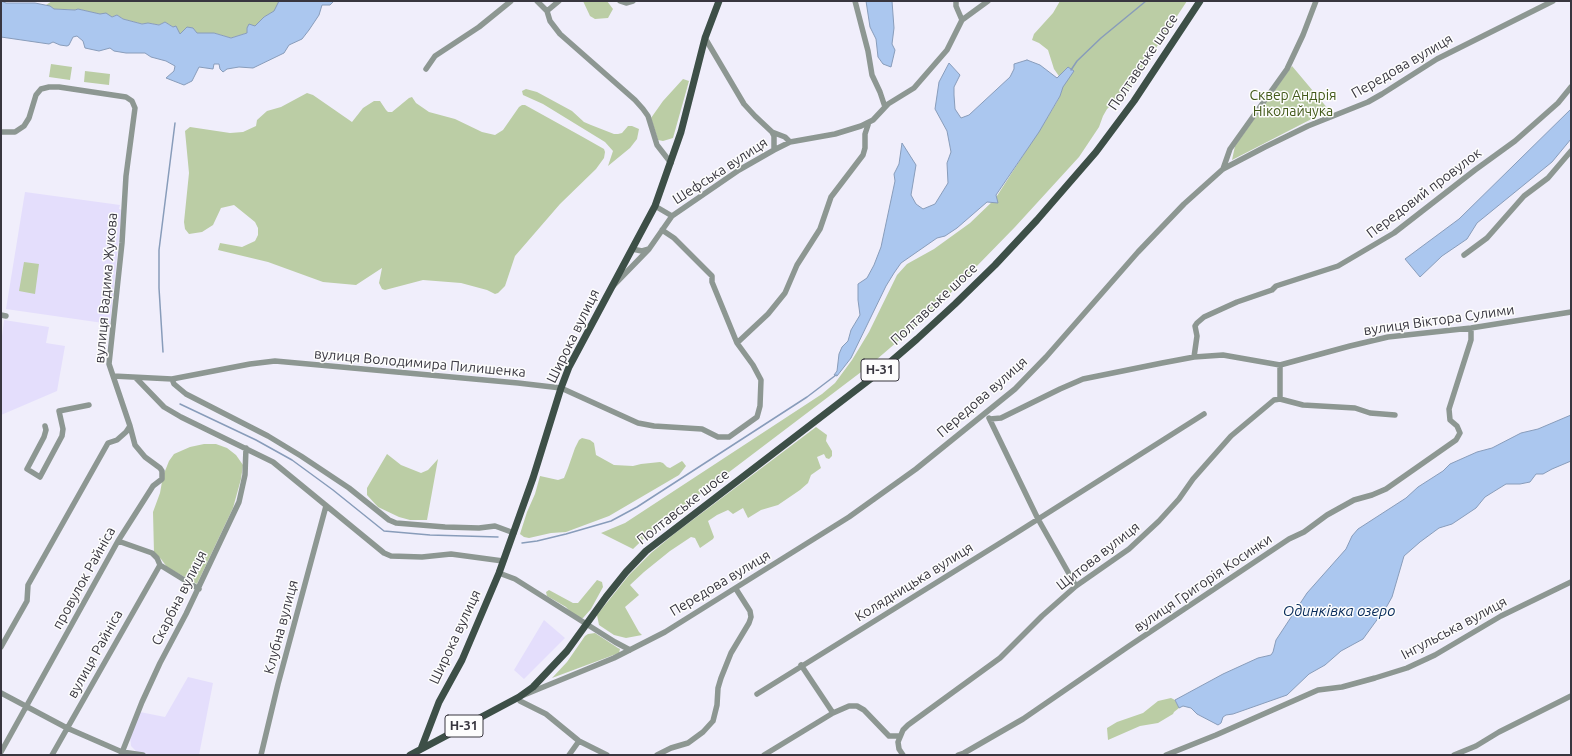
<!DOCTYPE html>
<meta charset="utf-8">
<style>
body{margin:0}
#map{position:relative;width:1572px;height:756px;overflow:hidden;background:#f0eefb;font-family:Ubuntu,sans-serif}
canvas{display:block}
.frame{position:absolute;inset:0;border:2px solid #38363f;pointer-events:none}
</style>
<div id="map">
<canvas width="1572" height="756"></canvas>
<div class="frame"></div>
</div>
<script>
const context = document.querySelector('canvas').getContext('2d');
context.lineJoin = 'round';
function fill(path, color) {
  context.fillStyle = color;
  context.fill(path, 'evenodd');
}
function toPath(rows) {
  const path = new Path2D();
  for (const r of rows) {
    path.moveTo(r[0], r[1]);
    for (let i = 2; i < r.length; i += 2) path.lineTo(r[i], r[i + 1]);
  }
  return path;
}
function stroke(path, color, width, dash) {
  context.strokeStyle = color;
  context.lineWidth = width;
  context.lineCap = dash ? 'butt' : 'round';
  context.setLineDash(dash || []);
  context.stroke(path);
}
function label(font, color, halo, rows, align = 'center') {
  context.font = font + ' Ubuntu,sans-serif';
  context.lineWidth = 3;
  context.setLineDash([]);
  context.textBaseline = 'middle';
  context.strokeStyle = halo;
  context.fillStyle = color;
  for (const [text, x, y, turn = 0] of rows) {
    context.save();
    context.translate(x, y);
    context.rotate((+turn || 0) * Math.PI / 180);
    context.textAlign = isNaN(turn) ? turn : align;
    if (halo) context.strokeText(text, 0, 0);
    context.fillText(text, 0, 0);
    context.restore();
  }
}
const built = toPath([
 [25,192,120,205,119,209,122,210,110,324,6,309],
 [4,320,49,327,46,343,65,346,57,391,1,415,1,344],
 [544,620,565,638,524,679,514,670],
 [188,677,213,683,199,755,154,755,137,752,131,746,130,736,140,712,165,717]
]);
const green = toPath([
 [52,1,279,1,275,11,264,17,255,26,247,28,247,33,231,38,214,33,180,34,173,27,165,22,159,25,148,23,142,24,123,19,117,15,112,17,78,9,75,10,54,9,46,5],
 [583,1,607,1,613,9,608,18,595,19,590,16],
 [1060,1,1187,1,1129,89,1107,109,1103,116,1099,127,1079,157,1015,227,933,311,869,366,654,529,633,549,601,533,625,523,822,394,835,383,852,360,869,332,897,275,907,264,934,249,970,223,995,199,1049,115,1058,100,1063,85,1061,79,1054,69,1048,50,1039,43,1032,40,1034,34,1053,13],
 [51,64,72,67,70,80,49,77],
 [1292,66,1329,110,1232,160,1235,146],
 [85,71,110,74,109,85,84,82],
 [683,79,689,81,673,138,663,141,658,140,651,118,663,101],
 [526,89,537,92,572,111,584,122,591,125,614,134,618,134,622,133,628,126,632,126,639,129,637,139,630,148,608,166,613,151,605,142,543,104,523,95,522,91],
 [307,93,313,95,352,122,363,108,374,101,380,101,386,110,388,112,392,112,409,98,412,97,416,103,429,112,455,119,482,132,495,135,503,130,519,107,522,105,525,105,581,136,604,149,605,152,604,158,596,169,560,204,515,256,505,286,498,293,495,294,487,290,461,283,423,280,385,290,382,289,379,283,382,268,356,285,323,282,268,262,218,250,220,243,242,247,255,241,258,235,258,228,255,222,234,205,221,208,213,225,202,232,189,234,185,229,184,222,189,173,185,131,190,127,230,133,243,132,256,126,257,120,267,111,281,107],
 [24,262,39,264,35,294,19,291],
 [816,427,827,435,826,441,832,451,832,456,829,459,826,458,824,454,817,457,821,468,811,475,808,483,800,490,778,505,761,510,748,518,743,508,733,514,728,510,717,515,708,521,714,537,713,539,700,548,695,538,691,537,670,551,644,572,630,585,639,595,625,607,639,632,642,635,626,638,614,635,599,625,597,615,629,575,651,553,674,534],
 [582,438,590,440,594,443,596,455,614,465,633,466,641,464,660,462,663,463,667,467,670,468,682,461,683,462,686,466,679,475,609,516,566,532,551,533,529,538,524,537,520,534,527,512,535,494,540,476,558,480,564,478,568,468,575,448,579,440],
 [204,444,216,444,227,448,236,455,243,465,241,479,233,508,197,584,167,567,161,559,154,553,153,512,160,493,163,476,169,461,174,454,190,447],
 [387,454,401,465,421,473,428,470,438,459,427,520,410,520,399,517,378,507,367,495,367,488],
 [597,580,602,582,603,587,591,609,583,618,579,618,573,615,566,607,547,596,546,592,549,590,573,603,578,603],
 [595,633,618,648,620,649,619,653,552,678,567,662,585,636,588,634],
 [1171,698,1175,700,1179,708,1174,712,1173,714,1158,723,1140,726,1108,740,1107,728,1117,722,1143,713,1158,701]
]);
const water = toPath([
 [1,1,6,3,35,3,50,6,54,9,75,10,78,9,100,14,106,13,112,17,117,15,123,19,142,24,148,23,159,25,165,22,173,27,176,26,180,34,187,27,193,28,197,33,214,33,231,38,247,33,247,28,249,24,255,26,264,17,274,11,279,1,334,1,330,5,322,5,319,15,309,30,302,39,289,45,284,53,253,68,239,67,227,69,223,72,220,69,219,64,214,64,213,69,199,67,192,81,184,85,166,78,174,71,175,66,166,61,151,57,145,53,126,53,114,51,110,48,99,51,85,48,83,41,77,36,73,37,69,45,67,46,60,45,53,42,49,44,1,37,1,1],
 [866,1,892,1,894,28,892,44,895,50,891,67,883,64,878,57,876,39,870,27,866,1],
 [1027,60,1040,65,1057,78,1068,67,1074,71,1063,87,1060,96,1039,132,996,195,998,203,987,202,957,228,945,236,937,238,901,263,894,273,886,286,851,358,837,376,834,375,837,371,839,354,842,347,848,341,851,330,860,315,858,300,858,284,867,278,874,265,881,247,895,181,894,174,899,164,902,143,916,165,911,195,916,204,923,209,935,204,948,183,947,163,951,152,947,131,935,109,939,82,949,63,960,75,954,87,954,95,955,109,961,118,969,115,1010,77,1014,69,1014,64,1027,60],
 [1571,109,1571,139,1552,162,1477,223,1467,239,1442,256,1420,277,1405,259,1459,219,1571,109],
 [1571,415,1571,461,1552,469,1543,474,1536,474,1530,482,1520,484,1506,484,1485,497,1476,508,1452,524,1439,528,1420,542,1404,556,1392,597,1387,606,1363,639,1341,651,1325,665,1309,674,1287,695,1233,714,1226,715,1223,717,1221,723,1218,725,1197,714,1191,708,1183,706,1179,708,1175,700,1223,674,1258,658,1271,655,1273,652,1276,640,1307,593,1346,549,1352,536,1358,529,1406,498,1418,487,1443,471,1450,464,1477,452,1492,448,1521,433,1538,429,1571,415]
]);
const stream = toPath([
 [1071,70,1077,61,1101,38,1146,1],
 [163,352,159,288,159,250,175,123],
 [180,404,256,440,292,460,333,490,384,531,430,535,498,537],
 [522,543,537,541,566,534,611,521,637,507,807,397,836,375]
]);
const minor = toPath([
 [537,1,547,11,550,21,560,34,635,100,643,109,648,116,657,145,671,163],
 [620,1,626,3,633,1],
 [855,1,868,51,872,75,880,92,885,107],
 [956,1,956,6,962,20],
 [547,11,559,1],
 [705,38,744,104,755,116,772,132,774,136,774,150],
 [426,69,435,56,479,27,511,1],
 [1,132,15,132,24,126,29,118,36,95,41,89,49,87,59,87,126,97,132,101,135,108,126,176,122,243,109,364,130,426,126,432,117,440,108,443,28,585,27,601,1,647],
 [772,132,785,137,790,142],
 [1223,169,1230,149,1287,69,1303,35,1316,1],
 [655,206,672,216],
 [662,230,674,238,712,276,712,282,737,343],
 [632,249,642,251,649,249,672,216,739,170,774,150,790,142,835,134,861,126,873,120,888,104,914,88,947,50,962,20,988,1],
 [1464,255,1487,238,1524,196,1548,178,1571,151],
 [613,286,649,249],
 [1,315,6,316],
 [1194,357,1197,336,1195,326,1197,323,1204,317,1237,302,1272,290,1276,286,1338,266,1394,233,1475,170,1515,141,1558,103,1571,87],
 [113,376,172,379,250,364,275,361,518,383,561,388,638,423,654,426,702,429,718,437,729,437,757,417,760,406,761,380,753,365,737,343,768,314,785,293,797,265,820,229,831,197,863,155,865,148,865,134,869,122],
 [136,378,164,407,181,417,273,462,384,553,391,556,422,557,451,554,503,561],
 [172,379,174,384,186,394,268,436,301,456,349,488,389,520,396,523,445,527,479,528,495,526,514,533],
 [1280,399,1280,365],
 [989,418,1038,519,1076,586],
 [990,419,1001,418,1060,389,1083,379,1162,363,1194,357,1223,355,1280,365,1350,346,1388,337,1471,328,1571,312],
 [45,426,46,430,44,437,27,469,40,477,62,436,63,429,59,411,89,405],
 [118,541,152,553,157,558,160,565,199,589],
 [499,573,515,579,615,642,630,650],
 [801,665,833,713],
 [1,693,67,728,122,752,143,755],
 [757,694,1013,535,1204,414],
 [1,752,118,541,153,486,162,479,162,471,160,468,145,457,135,445,130,426],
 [52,755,160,565],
 [121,755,142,702,160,663,186,614,239,502,245,475,246,448],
 [261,755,278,684,326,506],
 [569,755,579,741],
 [607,755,579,741,546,714,520,701,519,697,614,658,665,632,849,517,916,469,1015,389,1046,357,1138,252,1184,204,1223,169,1265,147,1308,126,1368,102,1382,94,1437,59,1553,1],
 [657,755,671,748,688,743,703,732,713,721,717,705,718,688,721,678,731,653,749,623,751,617,750,611,736,589],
 [764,755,833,713,849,706,857,706,864,710,889,736,900,736],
 [903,755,899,749,898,742,903,730,908,725,1000,658,1042,616,1076,586,1129,549,1159,521,1179,499,1193,479,1231,436,1274,400,1280,399,1303,405,1355,408,1370,413,1395,415],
 [958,755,964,753,1023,719,1129,646,1289,539,1304,532,1327,515,1354,500,1372,495,1386,489,1456,440,1460,433,1457,426,1450,420,1449,409,1471,340,1471,328],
 [1166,755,1216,735,1318,690,1342,687,1375,678,1407,668,1435,655,1501,616,1571,582],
 [1454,755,1476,746,1499,732,1571,696]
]);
const major = toPath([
 [421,749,439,702,462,660,499,573,533,478,561,388,569,367,655,206,681,132,705,38,719,1],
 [410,755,519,697,533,687,567,651,606,597,626,572,646,551,873,377,917,339,955,304,995,265,1037,220,1096,152,1134,101,1200,1]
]);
const shields = [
 [880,370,38],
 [464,726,38]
];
const shieldNames = [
 ["Н-31",880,370],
 ["Н-31",464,726]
];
const streetNames = [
 ["Полтавське шосе",1143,62,-56],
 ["Передова вулиця",1402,66,-30],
 ["Шефська вулиця",720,171,-33],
 ["Передовий провулок",1424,193,-37],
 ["вулиця Вадима Жукова",106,288,-85],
 ["Полтавське шосе",934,304,-43],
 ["вулиця Віктора Сулими",1439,320,-8],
 ["Широка вулиця",573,336,-64],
 ["вулиця Володимира Пилишенка",420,363,5],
 ["Передова вулиця",982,397,-41],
 ["Полтавське шосе",683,507,-38],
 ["Щитова вулиця",1098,556,-38],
 ["провулок Райніса",84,578,-61],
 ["Колядницька вулиця",914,582,-32],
 ["Передова вулиця",720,583,-31],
 ["вулиця Григорія Косинки",1203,583,-34],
 ["Скарбна вулиця",179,598,-63],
 ["Клубна вулиця",281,627,-75],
 ["Інгульська вулиця",1454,628,-28],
 ["Широка вулиця",455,637,-65],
 ["вулиця Райніса",95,654,-61]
];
const parkNames = [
 ["Сквер Андрія",1293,95],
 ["Ніколайчука",1293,111]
];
const waterNames = [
 ["Одинківка озеро",1339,611]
];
fill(built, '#e4defc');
fill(green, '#bbcda5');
fill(water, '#abc7ef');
stroke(water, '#889cba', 1);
stroke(stream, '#889cba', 1.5);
stroke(minor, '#8d9792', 5.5);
stroke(major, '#3d4f47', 7);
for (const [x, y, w] of shields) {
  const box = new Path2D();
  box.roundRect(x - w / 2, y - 11, w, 22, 3);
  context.fillStyle = '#fdfdfd';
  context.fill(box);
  stroke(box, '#38363f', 1);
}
label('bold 13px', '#38363f', null, shieldNames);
label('14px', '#38363f', '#fdfdfd', streetNames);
label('14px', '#435a1a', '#fdfdfd', parkNames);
label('italic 15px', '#072b5a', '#fdfdfd', waterNames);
</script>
